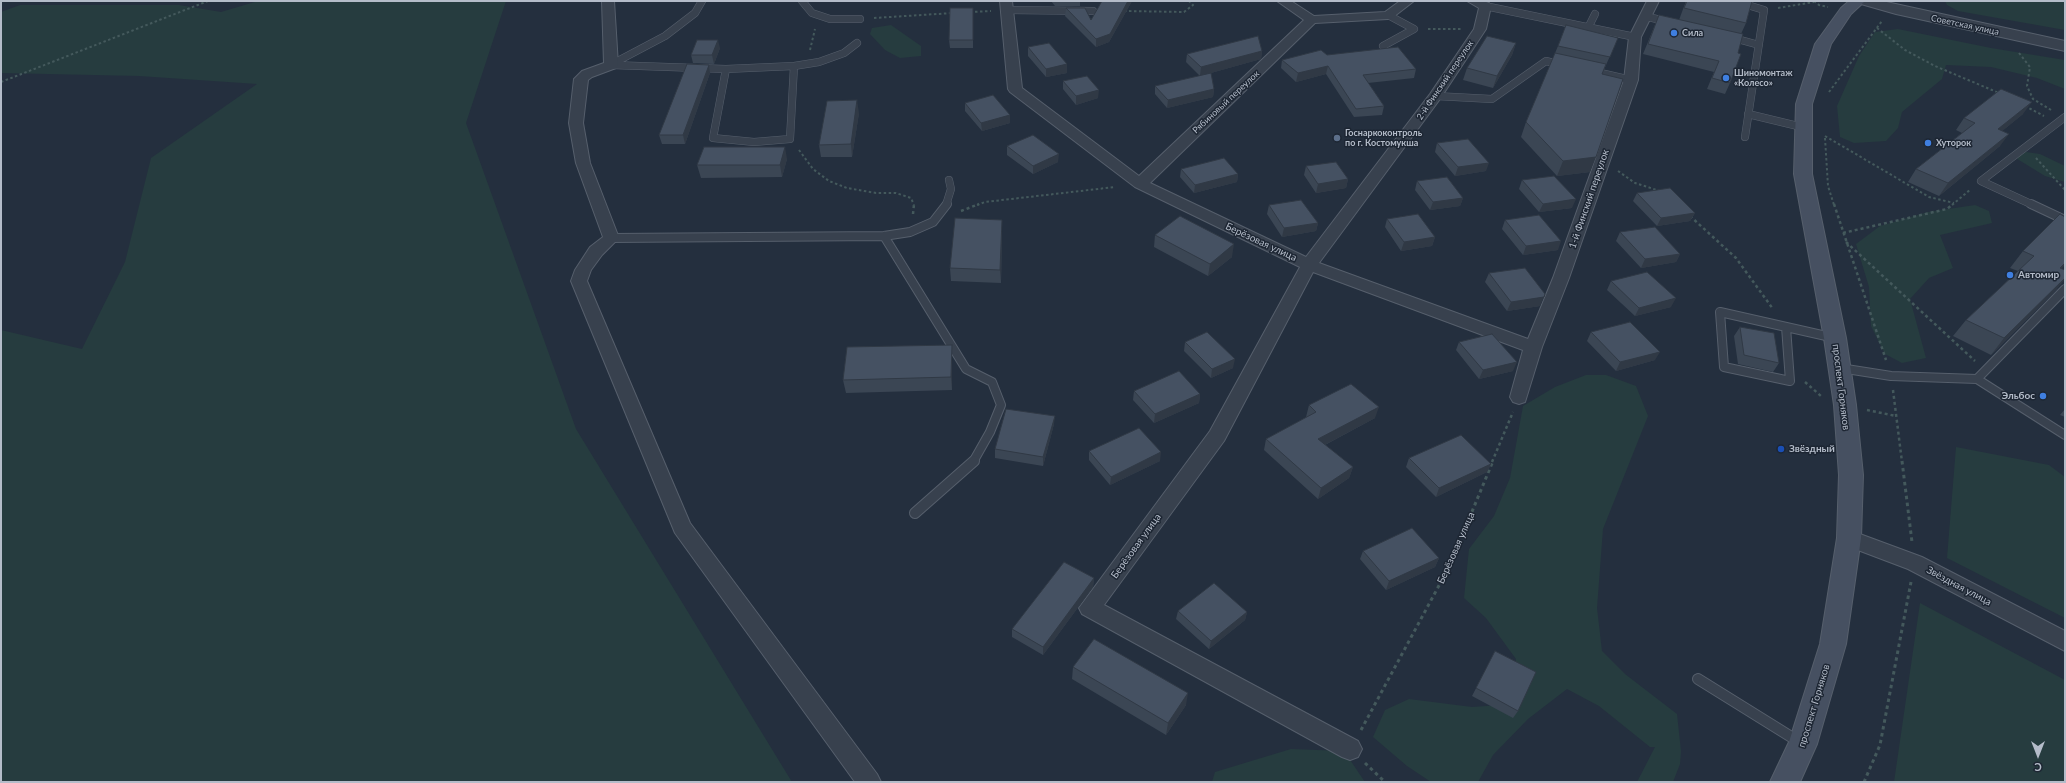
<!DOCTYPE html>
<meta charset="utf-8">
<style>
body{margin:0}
#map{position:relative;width:2066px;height:783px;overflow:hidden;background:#242f3e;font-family:Lato,sans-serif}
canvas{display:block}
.frame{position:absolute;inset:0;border:2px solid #b4bcc9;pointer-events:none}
.north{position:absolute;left:2018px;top:735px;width:40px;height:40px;-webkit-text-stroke:3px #1d2633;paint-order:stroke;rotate:180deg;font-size:11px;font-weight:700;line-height:16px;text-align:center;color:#b4bcc9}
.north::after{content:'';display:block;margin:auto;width:14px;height:18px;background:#b4bcc9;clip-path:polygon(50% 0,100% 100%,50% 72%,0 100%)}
</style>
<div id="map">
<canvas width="2066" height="783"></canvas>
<div class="frame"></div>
<div class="north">С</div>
</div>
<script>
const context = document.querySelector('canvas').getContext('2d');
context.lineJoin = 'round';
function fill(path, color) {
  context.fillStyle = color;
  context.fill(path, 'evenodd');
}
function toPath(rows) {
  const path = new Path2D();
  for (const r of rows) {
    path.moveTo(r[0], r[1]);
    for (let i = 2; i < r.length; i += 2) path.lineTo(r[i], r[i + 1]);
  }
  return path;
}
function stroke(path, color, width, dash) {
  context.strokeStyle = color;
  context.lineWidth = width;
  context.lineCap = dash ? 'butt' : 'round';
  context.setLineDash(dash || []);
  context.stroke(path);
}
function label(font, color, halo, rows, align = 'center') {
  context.font = font + ' Lato,sans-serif';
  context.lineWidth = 3;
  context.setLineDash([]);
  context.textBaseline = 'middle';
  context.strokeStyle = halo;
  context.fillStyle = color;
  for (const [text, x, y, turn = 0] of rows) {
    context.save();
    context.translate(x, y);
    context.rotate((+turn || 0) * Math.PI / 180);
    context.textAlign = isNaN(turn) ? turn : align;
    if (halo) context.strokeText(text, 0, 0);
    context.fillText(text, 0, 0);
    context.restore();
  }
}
const green = toPath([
 [258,1,506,1,466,123,576,429,792,782,1,782,1,330,82,349,125,262,151,158,257,84,139,76,1,73,1,12,20,5,179,5,221,12],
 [1945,1,2065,1,2065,30,1958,11,1947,5],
 [891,25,921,46,921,56,900,58,885,50,870,34,872,28],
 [1898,29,1991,48,2065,60,2065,89,2037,78,1991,67,1946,65,1942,79,1902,112,1898,128,1886,141,1854,143,1840,137,1837,106,1859,56,1875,32],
 [2019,151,2040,154,2065,166,2065,182,2045,176,2014,157],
 [1975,205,1989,211,1992,223,1940,235,1953,268,1929,278,1910,299,1926,358,1902,363,1885,354,1871,326,1869,287,1856,244,1880,226,1928,212],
 [1586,375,1606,375,1636,386,1648,416,1603,529,1597,608,1602,651,1625,674,1677,714,1681,751,1680,764,1673,782,1637,782,1655,747,1650,747,1599,706,1567,689,1528,719,1493,755,1478,782,1431,782,1407,766,1373,737,1385,710,1409,699,1472,707,1501,705,1513,677,1516,659,1486,618,1464,598,1469,549,1494,516,1510,478,1523,406,1555,387],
 [1956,447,2049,465,2065,477,2065,618,1947,558],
 [1920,603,2065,680,2065,782,1894,782],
 [1291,749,1344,751,1365,782,1212,782,1215,772]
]);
const pathFar2 = toPath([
 [1814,1,1819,5,1828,7],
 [1778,8,1814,2],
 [1124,11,1184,12,1193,5,1189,1],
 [970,12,991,11],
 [874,18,953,13],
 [1877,28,1905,50,1935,66,1999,93],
 [1428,29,1461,29],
 [810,50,815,29],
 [2019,53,2030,67,2027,86,2033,99,2051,110],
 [1,82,208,1],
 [1829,92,1882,21],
 [2025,106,2044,116],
 [1825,136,1929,197,1954,203],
 [1825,138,1828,186,1834,205],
 [799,150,813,169,829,181,847,188,876,193,896,193,911,198,914,205],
 [2036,158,2065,190],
 [1618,171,1635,183,1660,191],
 [977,205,985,202,1115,187],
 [1952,205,1971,189]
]);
const pathFar1 = toPath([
 [1834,204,1886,360],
 [961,211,979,204],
 [913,214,914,204],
 [1690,216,1736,258,1773,309],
 [1843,233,1947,209,1953,204],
 [1846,242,1975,361],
 [1805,382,1821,396],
 [1893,390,1902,462],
 [1867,410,1896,416],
 [1492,462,1513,412]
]);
const path = toPath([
 [1902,461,1912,542],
 [1361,730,1449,567,1493,461],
 [1365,763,1385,782],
 [1864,782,1880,745,1911,582]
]);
const serviceFar2 = toPath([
 [802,1,812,13,830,19,860,19],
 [1734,1,1764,10,1745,137],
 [1485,6,1635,37],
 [1006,10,1093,11],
 [1644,16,1669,22],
 [1589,26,1595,14],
 [1730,37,1759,45],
 [1383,46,1414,29,1388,15],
 [612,64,665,36,695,13,702,1],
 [611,65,726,69,794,66,819,62,844,53,857,43],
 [726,69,713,138,754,142,790,139,794,66],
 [1592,71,1631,80],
 [1435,96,1492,99,1546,61,1562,65],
 [1748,114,1802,127],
 [946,205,951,189,949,180],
 [2033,205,1981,181,2065,117]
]);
const serviceFar1 = toPath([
 [2031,204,2065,220],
 [884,236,966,369,992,382,1001,405,990,432,973,462],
 [611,238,884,236,910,232,933,222,947,204],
 [1786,327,1790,381,1724,367,1720,312,1835,338],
 [1840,368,1891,376,1977,379,2065,435],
 [1977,379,2065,289]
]);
const service = toPath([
 [915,513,974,461],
 [1698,679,1801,743]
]);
const minor = toPath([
 [602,1,614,1,618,65,616,68,592,77,588,80,583,123,590,163,619,238,602,255,591,270,587,281,690,523,877,774,881,782,855,782,675,533,571,281,575,270,590,247,603,237,576,163,569,123,574,79,582,71,604,63,602,1],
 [1000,1,1012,1,1022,88,1139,176,1304,20,1277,1,1291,1,1314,16,1385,12,1400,1,1414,1,1392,18,1388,19,1315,23,1150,183,1306,257,1430,94,1474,29,1479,8,1467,1,1483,1,1489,3,1491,6,1486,29,1440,99,1319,263,1528,339,1553,278,1624,80,1629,37,1647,1,1659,1,1641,37,1638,80,1569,278,1542,347,1525,402,1519,404,1513,402,1510,397,1523,350,1313,272,1224,441,1104,605,1358,741,1362,749,1358,757,1350,760,1342,757,1082,614,1079,608,1210,431,1300,267,1135,187,1010,92,1008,89,1000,1],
 [1849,530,1922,557,2065,631,2065,651,1908,569,1842,544,1839,538,1842,532,1849,530]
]);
const tertiary = toPath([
 [1859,1,1882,1,2065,41,2065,51,1896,14,1861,4,1859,1]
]);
const secondary = toPath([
 [1849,1,1865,1,1851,14,1831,44,1812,104,1812,174,1846,338,1856,405,1863,475,1861,538,1846,644,1817,744,1800,782,1770,782,1789,742,1820,644,1837,538,1839,475,1834,405,1824,338,1794,174,1796,104,1815,44,1841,8,1849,1]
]);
const wall = toPath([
 [645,1,675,1,645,2],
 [1051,1,1080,1,1080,6,1055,6],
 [1102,1,1132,1,1109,42,1096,47,1065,16,1066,8,1091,20],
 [1686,1,1752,1,1746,23,1741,34,1730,83,1725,94,1707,89,1714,72,1643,54,1659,15,1679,20],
 [973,16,973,48,950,48,949,40],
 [1618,38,1602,74,1590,172,1557,176,1521,137,1526,122,1558,46],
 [1516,43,1512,55,1493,88,1463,80,1467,68],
 [1028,47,1067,73,1046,77,1028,56],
 [720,48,714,64,693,63,691,55],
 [1262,51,1261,59,1200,76,1186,62,1187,54],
 [1327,55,1416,69,1414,78,1368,83,1384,106,1382,115,1354,117,1326,74,1296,82,1281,68,1282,60],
 [709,65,710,73,685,144,662,144,659,135],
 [1063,81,1098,98,1076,105,1063,89],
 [1155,86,1214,89,1213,97,1167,108,1155,94],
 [965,103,1010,123,982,131,965,111],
 [859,113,852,157,821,157,819,145],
 [2023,114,2002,131,2000,146,1939,196,1908,182,1916,169,1962,133,1956,130,1964,118],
 [1437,143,1486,171,1455,176,1435,152],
 [1007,146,1058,162,1033,174,1007,155],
 [787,159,782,177,701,178,697,165],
 [1306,166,1348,179,1346,188,1316,193,1304,175],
 [1181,169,1238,174,1237,182,1194,193,1180,177],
 [1522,180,1572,208,1539,212,1519,189],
 [1417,181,1463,198,1460,206,1430,210,1415,190],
 [1637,193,1695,213,1690,221,1657,226,1633,201],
 [1269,205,1318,223,1316,231,1282,237,1267,214],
 [1387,219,1435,237,1432,246,1401,251,1385,227],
 [1505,220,1558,250,1523,255,1502,229],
 [1620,232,1680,254,1676,262,1641,268,1616,241],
 [1002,233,1001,283,951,281,950,268],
 [1155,235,1232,257,1208,276,1154,247],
 [2023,251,2062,268,2057,289,1991,355,1953,336,1966,320,2018,271,2010,268],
 [1489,273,1540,306,1507,311,1485,282],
 [1611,281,1671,307,1635,316,1607,290],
 [1740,327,1779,363,1773,372,1738,364,1734,336],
 [1591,332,1655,360,1616,371,1587,341],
 [1185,342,1233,368,1211,378,1184,351],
 [1459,342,1513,371,1479,379,1456,350],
 [952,345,952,390,846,393,843,380],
 [1134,391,1200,394,1199,403,1154,423,1133,400],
 [1309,405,1375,418,1325,445,1353,467,1349,478,1318,499,1264,450,1266,439,1307,417,1306,417],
 [2065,409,2065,417,2060,415],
 [1054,424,1043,466,995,458,995,449],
 [1089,451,1160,461,1110,485,1089,460],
 [1409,458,1491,464,1487,472,1436,497,1406,467],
 [1363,551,1439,558,1435,567,1386,590,1360,559],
 [1094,578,1093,587,1043,655,1012,637,1012,629],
 [1178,611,1247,612,1245,620,1209,649,1176,619],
 [1491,659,1518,711,1513,718,1472,696],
 [1073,667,1186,705,1166,735,1072,679]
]);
const shadedWall = toPath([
 [1128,1,1132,1,1109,42,1096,47,1096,39],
 [718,40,720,48,714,64,712,55],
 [1516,43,1512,55,1493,88,1497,76],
 [1262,51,1261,59,1200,76,1201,67],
 [1067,64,1067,73,1046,77,1046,69],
 [709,65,710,73,685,144,683,135],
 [1328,66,1326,74,1296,82,1298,73],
 [1214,89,1213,97,1167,108,1168,100],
 [1099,90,1098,98,1076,105,1076,96],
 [857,100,859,113,852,157,851,144],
 [2032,102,2023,114,1989,142,1998,129],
 [1010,115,1010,123,982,131,981,123],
 [2009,134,2000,146,1939,196,1948,183],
 [785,147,787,159,782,177,780,165],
 [1059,154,1058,162,1033,174,1033,166],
 [1596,157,1590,172,1557,176,1563,161],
 [1489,163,1486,171,1455,176,1458,167],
 [1238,174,1237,182,1194,193,1195,185],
 [1348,179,1346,188,1316,193,1318,184],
 [1463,198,1460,206,1430,210,1433,202],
 [1576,199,1572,208,1539,212,1543,204],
 [1695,213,1690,221,1657,226,1661,218],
 [1002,220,1002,233,1001,283,1000,270],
 [1318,223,1316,231,1282,237,1284,228],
 [1435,237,1432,246,1401,251,1404,242],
 [1561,241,1558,250,1523,255,1526,246],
 [1234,244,1232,257,1208,276,1210,264],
 [1680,254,1676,262,1641,268,1645,259],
 [2065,263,2065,265,2047,284,2060,268],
 [2065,278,2065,279,2057,289,1991,355,2004,338],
 [1544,297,1540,306,1507,311,1511,302],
 [1676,298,1671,307,1635,316,1639,308],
 [952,345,952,390,951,377],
 [1660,352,1655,360,1616,371,1620,362],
 [1235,359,1233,368,1211,378,1212,369],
 [1517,362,1513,371,1479,379,1483,370],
 [1200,394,1199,403,1154,423,1155,414],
 [1379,407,1375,418,1315,450,1318,439],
 [1055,416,1054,424,1043,466,1043,457],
 [1161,452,1160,461,1110,485,1111,477],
 [1491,464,1487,472,1436,497,1439,488],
 [1353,467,1349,478,1318,499,1321,488],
 [1439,558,1435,567,1386,590,1389,581],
 [1094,578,1093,587,1043,655,1043,647],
 [1247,612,1245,620,1209,649,1211,641],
 [1188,693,1186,705,1166,735,1168,723]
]);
const building = toPath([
 [1102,1,1128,1,1110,34,1096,39,1066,8,1085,8,1091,20,1102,1],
 [1687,1,1752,1,1746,23,1684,8,1687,1],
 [950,8,973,8,973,40,949,40,950,8],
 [1659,15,1743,34,1738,53,1741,54,1730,83,1712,78,1719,61,1648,44,1659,15],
 [1566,25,1618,38,1610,57,1558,46,1566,25],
 [1258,36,1262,51,1201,67,1187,54,1258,36],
 [1487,36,1516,43,1497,76,1467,68,1487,36],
 [697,40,718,40,712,55,691,55,697,40],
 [1049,43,1067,64,1046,69,1028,47,1049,43],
 [1398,47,1416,69,1363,75,1384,106,1356,109,1328,66,1298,73,1282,60,1321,50,1327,55,1398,47],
 [1555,53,1606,64,1602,74,1623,79,1596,157,1563,161,1526,122,1555,53],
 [687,64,709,65,683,135,659,135,687,64],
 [1211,73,1214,89,1168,100,1155,86,1211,73],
 [1087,76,1099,90,1076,96,1063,81,1087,76],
 [2001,89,2032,102,1998,129,2009,134,1948,183,1916,169,1975,123,1964,118,2001,89],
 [993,95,1010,115,981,123,965,103,993,95],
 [857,100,851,144,819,145,827,101,857,100],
 [1033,135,1059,154,1033,166,1007,146,1033,135],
 [1468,139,1489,163,1458,167,1437,143,1468,139],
 [704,147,785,147,780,165,697,165,704,147],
 [1224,158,1238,174,1195,185,1181,169,1224,158],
 [1336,162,1348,179,1318,184,1306,166,1336,162],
 [1554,176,1576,199,1543,204,1522,180,1554,176],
 [1447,177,1463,198,1433,202,1417,181,1447,177],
 [1670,188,1695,213,1661,218,1637,193,1670,188],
 [1301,200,1318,223,1284,228,1269,205,1301,200],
 [1418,214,1435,237,1404,242,1387,219,1418,214],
 [2060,214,2065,217,2065,263,2060,268,2065,270,2065,278,2004,338,1966,320,2034,256,2023,251,2060,214],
 [1539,215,1561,241,1526,246,1505,220,1539,215],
 [1180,216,1234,244,1210,264,1155,235,1180,216],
 [955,218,1002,220,1000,270,950,268,955,218],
 [1655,227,1680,254,1645,259,1620,232,1655,227],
 [1525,268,1545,294,1544,297,1511,302,1489,273,1525,268],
 [1647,272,1676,298,1639,308,1611,281,1647,272],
 [1630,322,1660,352,1620,362,1591,332,1630,322],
 [1740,327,1774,333,1779,363,1744,355,1740,327],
 [1207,332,1235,359,1212,369,1185,342,1207,332],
 [1492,334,1517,362,1483,370,1459,342,1492,334],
 [952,345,951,377,843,380,847,347,952,345],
 [1179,371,1200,394,1155,414,1134,391,1179,371],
 [1351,384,1379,407,1318,439,1353,467,1321,488,1266,439,1316,412,1309,405,1351,384],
 [1006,409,1055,416,1043,457,995,449,1006,409],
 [1139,428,1161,452,1111,477,1089,451,1139,428],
 [1461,435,1491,464,1439,488,1409,458,1461,435],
 [1412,528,1439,558,1389,581,1363,551,1412,528],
 [1064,562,1094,578,1043,647,1012,629,1064,562],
 [1214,583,1247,612,1211,641,1178,611,1214,583],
 [1094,639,1188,693,1168,723,1073,667,1094,639],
 [1495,651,1536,672,1518,711,1476,688,1495,651]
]);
const markers = [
 [1674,33,4,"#3f7fe0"],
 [1726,78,4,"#3f7fe0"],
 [1337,138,4,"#5c6f8a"],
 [1928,143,4,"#3f7fe0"],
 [2010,275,4,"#3f7fe0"],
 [2043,396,4,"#3f7fe0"],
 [1781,449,4,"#1a4fb4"]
];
const farStreetnames = [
 ["Советская улица",1965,25,12],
 ["2-й Финский переулок",1445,80,-56],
 ["Рябиновый переулок",1226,102,-43]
];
const farPoinames = [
 ["Сила",1682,33],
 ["Шиномонтаж",1734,73],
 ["«Колесо»",1734,83],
 ["Госнаркоконтроль",1345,133],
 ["по г. Костомукша",1345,143],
 ["Хуторок",1936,143]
];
const streetNames = [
 ["1-й Финский переулок",1589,199,-71],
 ["Берёзовая улица",1261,242,25],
 ["проспект Горняков",1841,387,83],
 ["Берёзовая улица",1136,546,-54],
 ["Берёзовая улица",1456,548,-66],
 ["Звёздная улица",1959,586,28],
 ["проспект Горняков",1814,706,-73]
];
const poiNames = [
 ["Автомир",2018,275],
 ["Эльбос",2035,396,"right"],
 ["Звёздный",1789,449]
];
fill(green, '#263c3f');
stroke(serviceFar2, '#565f6c', 8);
stroke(serviceFar1, '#565f6c', 10);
stroke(service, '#565f6c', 12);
stroke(minor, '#565f6c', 2);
stroke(tertiary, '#565f6c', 2);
stroke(secondary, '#565f6c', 2);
stroke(pathFar2, '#44595c', 2, [2.5, 2.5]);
stroke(pathFar1, '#44595c', 2.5, [3, 3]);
stroke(path, '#44595c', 3, [3.5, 3.5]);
stroke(serviceFar2, '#38414e', 7);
stroke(serviceFar1, '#38414e', 8);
stroke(service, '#38414e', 10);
fill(minor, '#38414e');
fill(tertiary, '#38414e');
fill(secondary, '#465061');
fill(wall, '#3b4654');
fill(shadedWall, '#303945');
fill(building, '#455162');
stroke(building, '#303945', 1);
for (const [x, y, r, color] of markers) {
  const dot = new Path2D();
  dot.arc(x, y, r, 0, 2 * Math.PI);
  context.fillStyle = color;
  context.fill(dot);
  stroke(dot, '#1d2633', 1.5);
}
label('9px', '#b4bcc9', '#1d2633', farStreetnames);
label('bold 9px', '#b4bcc9', '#1d2633', farPoinames, 'left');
label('10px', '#b4bcc9', '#1d2633', streetNames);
label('bold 10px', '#b4bcc9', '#1d2633', poiNames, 'left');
</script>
